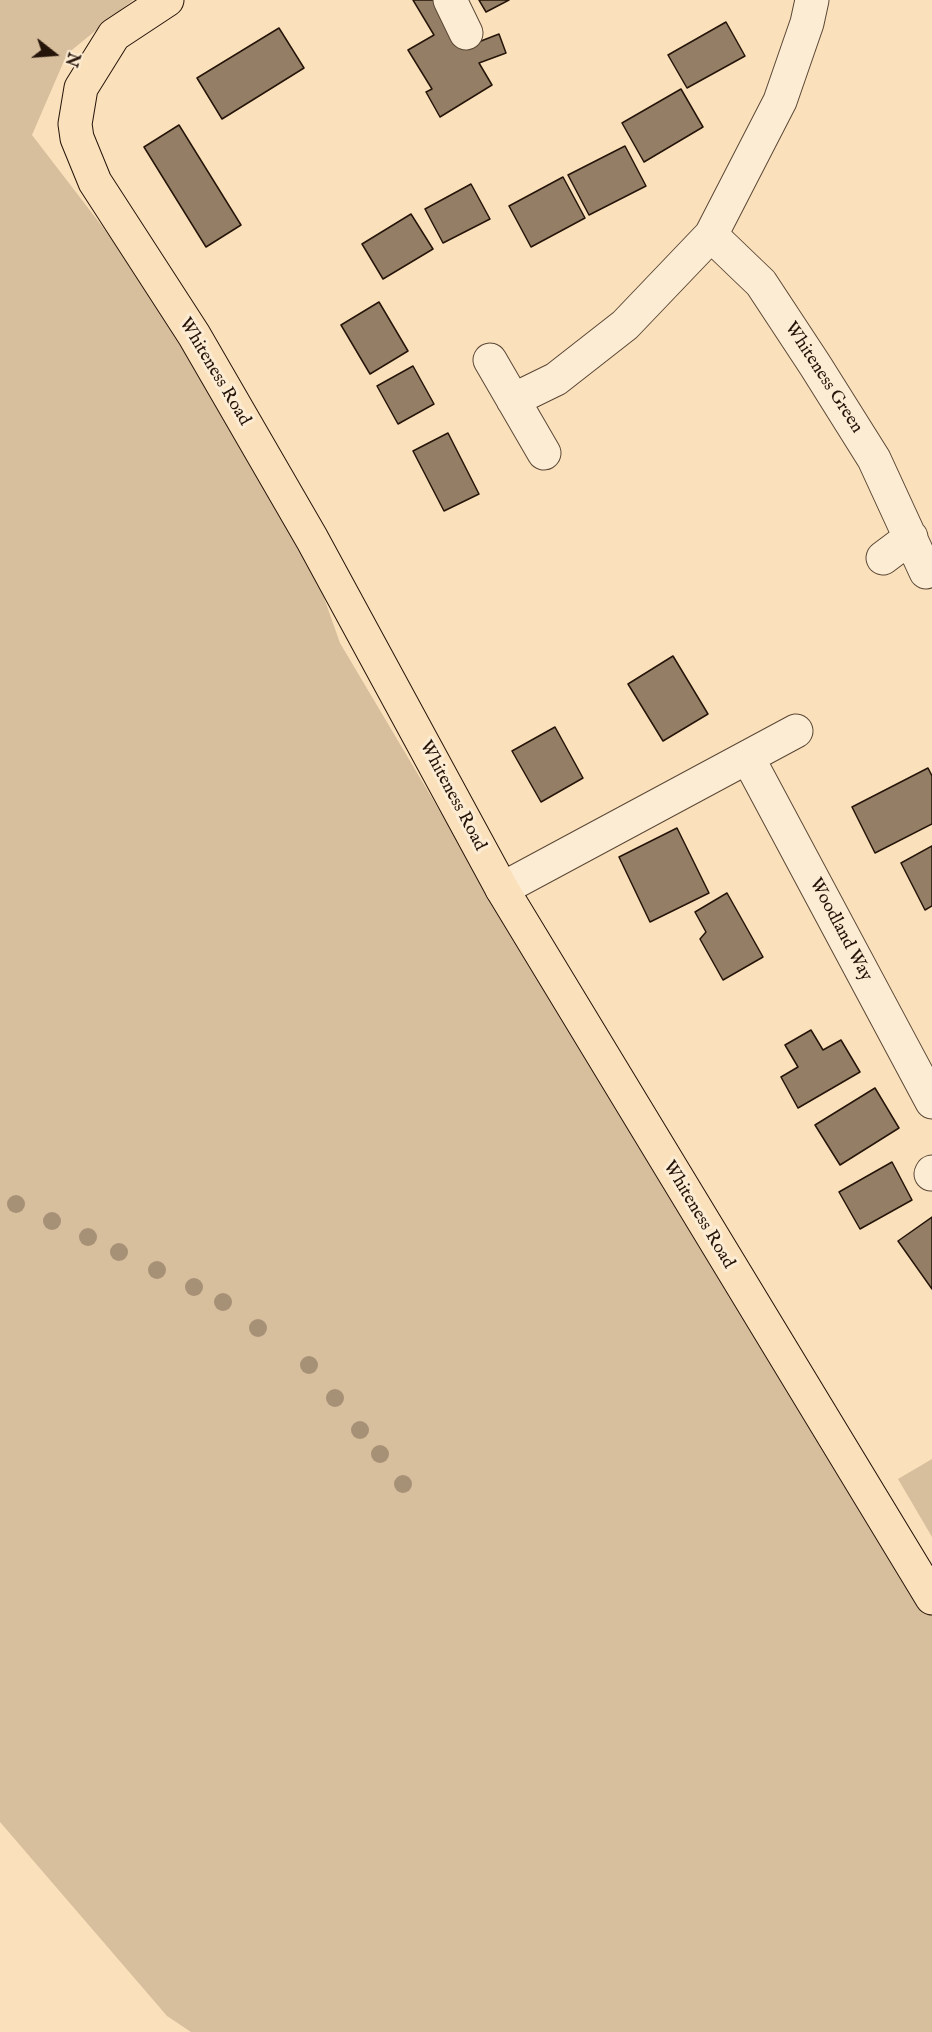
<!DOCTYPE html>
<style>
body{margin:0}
#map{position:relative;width:932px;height:2032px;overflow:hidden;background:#fbe1bb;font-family:"IM FELL English",serif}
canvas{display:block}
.north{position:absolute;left:24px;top:24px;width:60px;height:60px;-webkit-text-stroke:4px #fcecd3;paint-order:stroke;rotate:107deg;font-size:16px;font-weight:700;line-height:24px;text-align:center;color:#251409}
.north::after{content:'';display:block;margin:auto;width:21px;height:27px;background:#251409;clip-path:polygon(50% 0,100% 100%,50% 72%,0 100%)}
</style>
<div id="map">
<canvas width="932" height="2032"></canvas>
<div class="north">N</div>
</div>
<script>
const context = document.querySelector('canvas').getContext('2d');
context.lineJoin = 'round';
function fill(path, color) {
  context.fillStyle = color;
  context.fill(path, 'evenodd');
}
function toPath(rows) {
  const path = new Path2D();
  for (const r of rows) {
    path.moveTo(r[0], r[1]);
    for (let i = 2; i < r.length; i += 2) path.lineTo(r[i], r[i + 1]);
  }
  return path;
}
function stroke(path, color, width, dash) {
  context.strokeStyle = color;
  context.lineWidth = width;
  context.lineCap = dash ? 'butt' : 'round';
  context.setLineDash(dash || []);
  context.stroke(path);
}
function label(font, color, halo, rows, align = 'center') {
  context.font = font + ' "IM FELL English",serif';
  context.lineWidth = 6;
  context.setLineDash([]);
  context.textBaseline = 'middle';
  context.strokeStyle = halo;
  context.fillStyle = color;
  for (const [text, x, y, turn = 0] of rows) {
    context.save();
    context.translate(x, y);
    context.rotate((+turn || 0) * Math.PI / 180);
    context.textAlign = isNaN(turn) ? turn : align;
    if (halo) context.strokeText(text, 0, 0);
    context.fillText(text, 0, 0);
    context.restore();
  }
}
const green = toPath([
 [0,0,133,0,67,54,32,135,168,312,304,541,340,643,470,862,932,1603,932,2032,191,2032,167,2016,0,1822],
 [932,1459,932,1537,898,1479]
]);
const building = toPath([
 [413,0,440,0,468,46,499,34,506,53,479,63,492,85,440,117,426,92,432,89,408,50,434,35,413,0],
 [479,0,509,0,486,12,479,0],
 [726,22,745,56,687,88,668,55,726,22],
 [279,28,304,68,222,119,197,78,279,28],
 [681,89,703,127,644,162,622,123,681,89],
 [179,125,241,225,206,247,144,147,179,125],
 [625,146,646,186,589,215,568,175,625,146],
 [563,177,585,218,531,247,509,206,563,177],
 [471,184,490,219,443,243,425,209,471,184],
 [411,214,433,249,383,279,362,244,411,214],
 [379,302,408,351,370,374,341,325,379,302],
 [413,366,434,404,398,424,377,386,413,366],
 [448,433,479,494,444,511,413,451,448,433],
 [673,656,708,714,663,741,628,684,673,656],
 [555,727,583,778,541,802,512,751,555,727],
 [928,768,932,776,932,824,875,853,852,807,928,768],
 [677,828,709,893,650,922,619,857,677,828],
 [932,846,932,906,925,910,901,863,932,846],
 [727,893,763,957,723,980,700,939,706,932,695,912,727,893],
 [811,1030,823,1050,841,1040,860,1072,798,1108,781,1077,798,1067,785,1045,811,1030],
 [875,1088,899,1128,840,1165,815,1125,875,1088],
 [892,1162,912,1200,860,1229,839,1192,892,1162],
 [932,1217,932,1289,898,1241,932,1217]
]);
const minor = toPath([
 [450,0,466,33],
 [711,235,761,283,815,365,874,459,926,572],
 [490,360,544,453],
 [513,400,556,379,625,325,711,235,780,101,807,23,812,0],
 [883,558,911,537],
 [748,758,932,1102],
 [502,889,796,731],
 [931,1174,932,1172]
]);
const major = toPath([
 [167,0,114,35,81,88,75,124,77,138,95,182,194,335,312,539,502,889,932,1598]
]);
const trees = [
 [16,1204],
 [52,1221],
 [88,1237],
 [119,1252],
 [157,1270],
 [194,1287],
 [223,1302],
 [258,1328],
 [309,1365],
 [335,1398],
 [360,1430],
 [380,1454],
 [403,1484]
];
const streetNames = [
 ["Whiteness Road",214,372,59],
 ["Whiteness Green",823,378,57],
 ["Whiteness Road",452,796,62],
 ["Woodland Way",840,930,62],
 ["Whiteness Road",698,1215,59]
];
fill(green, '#d7be9d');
fill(building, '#947f66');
stroke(building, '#251409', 1.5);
stroke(minor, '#5a4736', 35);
stroke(major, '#251409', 35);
stroke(minor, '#fcecd3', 33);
stroke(major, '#fbe1bb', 33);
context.fillStyle = '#a79176';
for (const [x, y] of trees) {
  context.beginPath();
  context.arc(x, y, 9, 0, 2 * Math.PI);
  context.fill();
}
label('18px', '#251409', '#fcecd3', streetNames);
</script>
